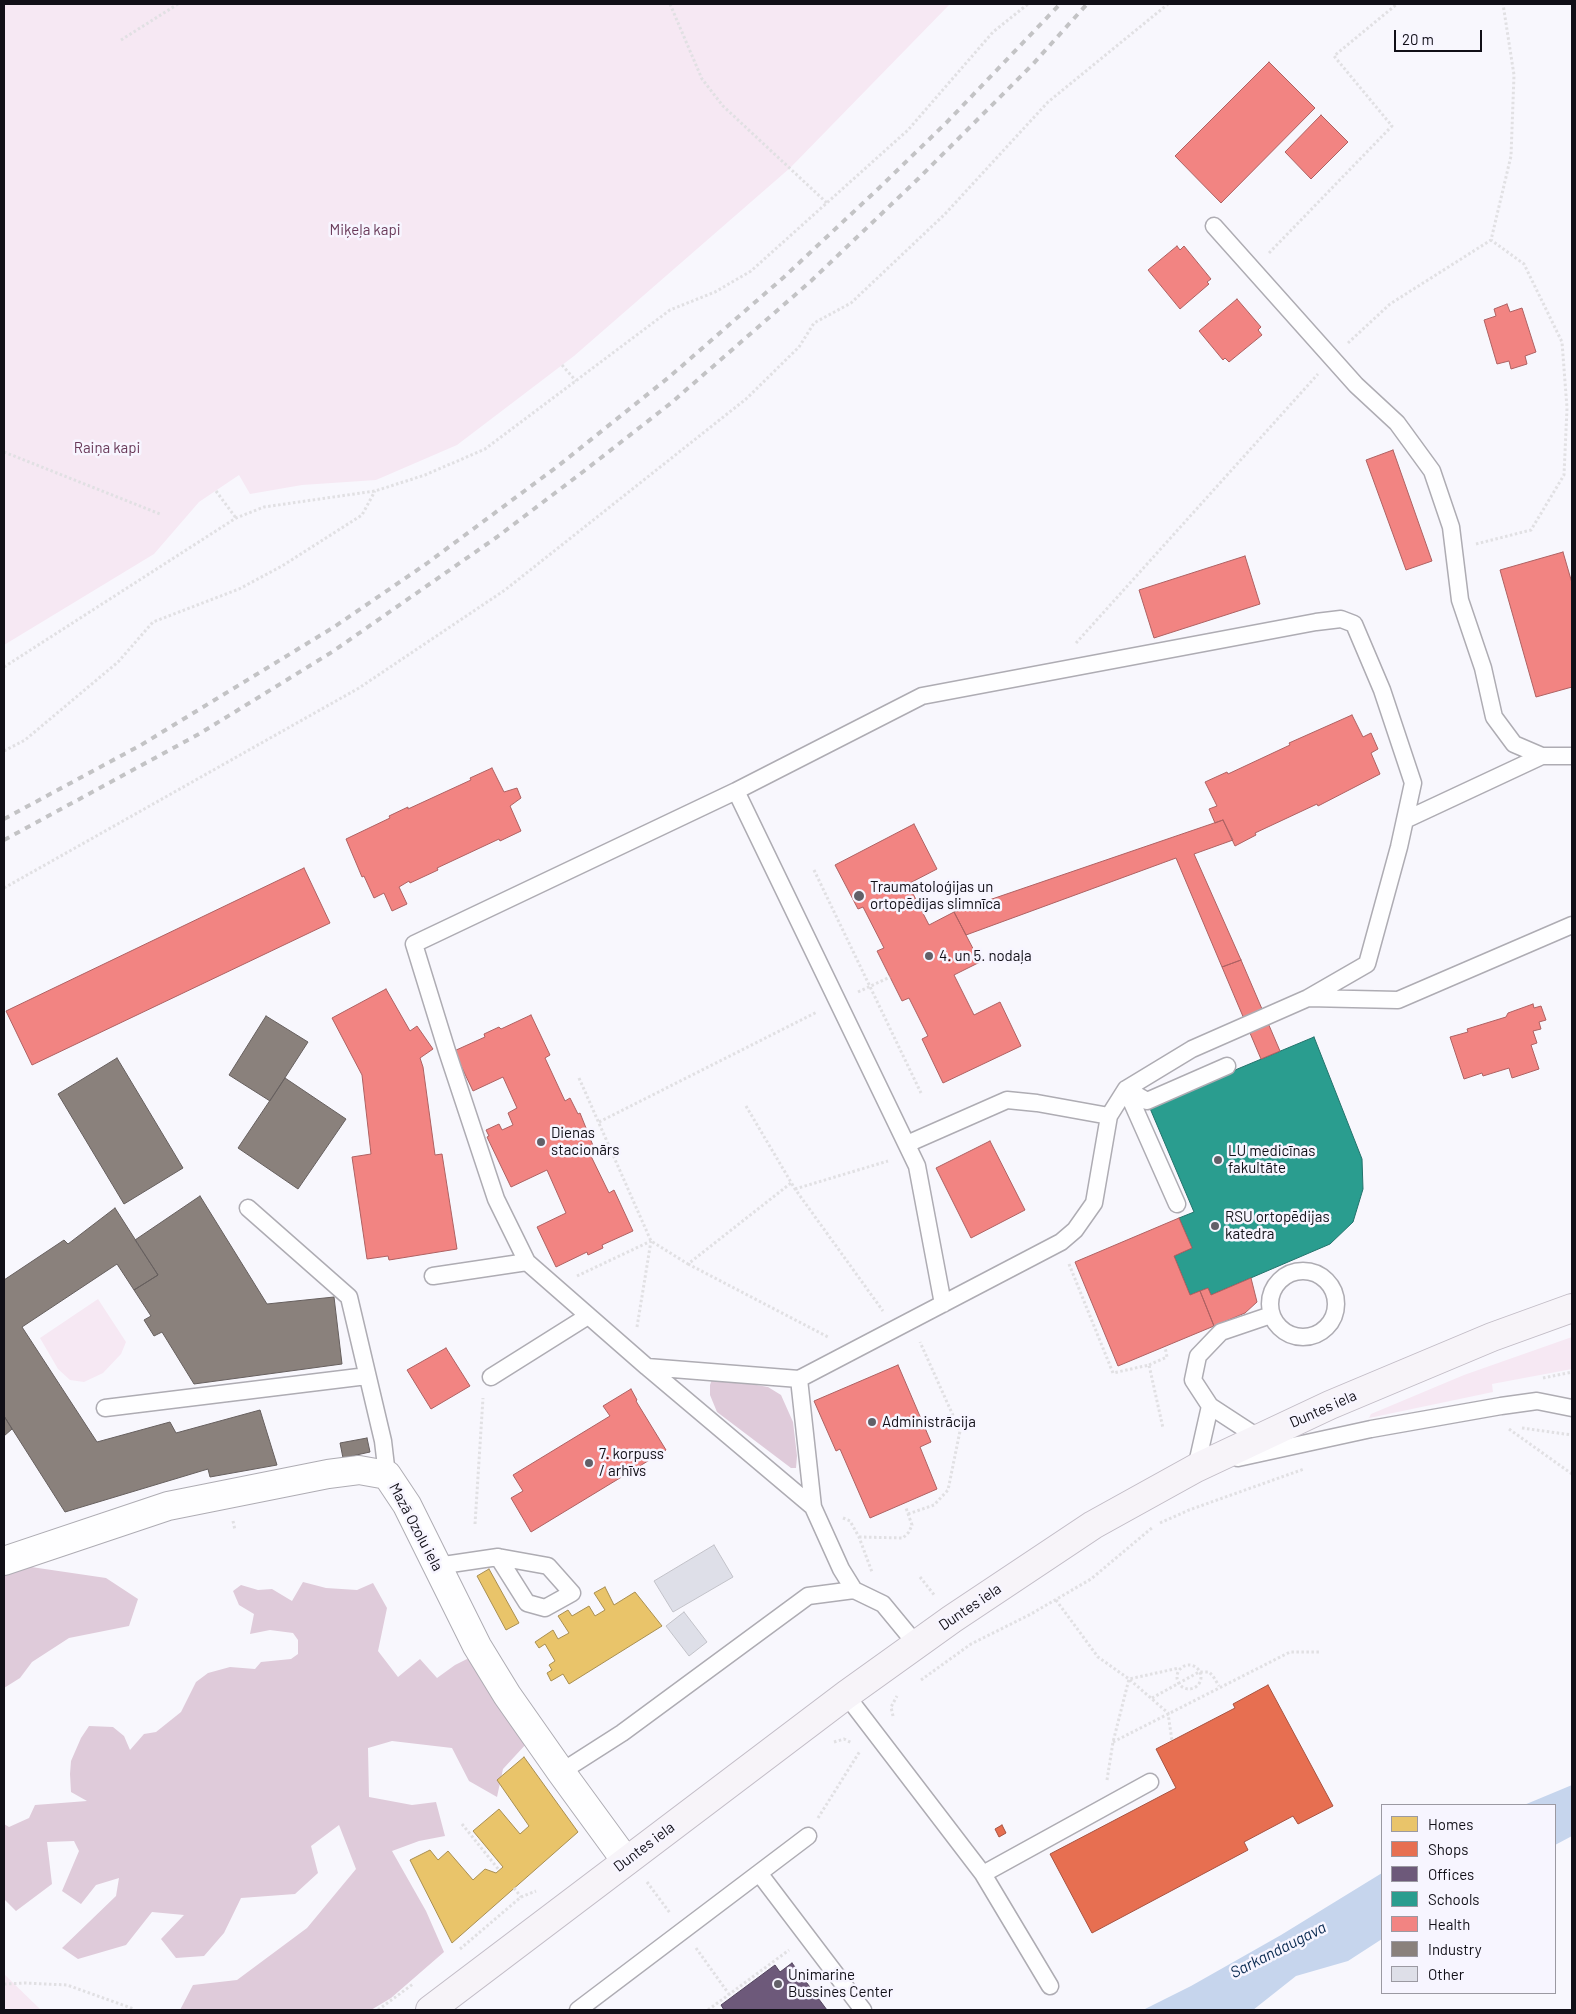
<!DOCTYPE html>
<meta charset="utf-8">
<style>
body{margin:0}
#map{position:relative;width:1576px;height:2014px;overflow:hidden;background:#f8f7fd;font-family:Barlow,sans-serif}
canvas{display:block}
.frame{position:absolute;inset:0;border:5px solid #110f17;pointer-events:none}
.legend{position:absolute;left:1381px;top:1804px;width:175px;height:190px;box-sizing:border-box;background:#f7f5ff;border:1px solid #9b99a2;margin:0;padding:6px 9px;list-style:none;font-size:15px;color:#110f17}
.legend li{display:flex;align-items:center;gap:10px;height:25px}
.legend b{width:25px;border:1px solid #9b99a2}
.scale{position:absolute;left:1394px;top:30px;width:88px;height:22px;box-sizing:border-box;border:2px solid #110f17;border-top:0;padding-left:6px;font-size:15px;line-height:18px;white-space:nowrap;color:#110f17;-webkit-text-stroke:4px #f7f5ff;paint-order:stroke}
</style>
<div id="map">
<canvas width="1576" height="2014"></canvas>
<div class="frame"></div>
<ul class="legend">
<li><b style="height:14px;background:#e9c46a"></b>Homes</li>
<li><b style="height:14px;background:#e76f51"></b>Shops</li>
<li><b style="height:14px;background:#6d597a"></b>Offices</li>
<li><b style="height:14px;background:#2a9d8f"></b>Schools</li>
<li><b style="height:14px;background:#f28482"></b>Health</li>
<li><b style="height:14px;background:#8a817c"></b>Industry</li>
<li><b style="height:14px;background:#dedfe8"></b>Other</li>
</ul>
<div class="scale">20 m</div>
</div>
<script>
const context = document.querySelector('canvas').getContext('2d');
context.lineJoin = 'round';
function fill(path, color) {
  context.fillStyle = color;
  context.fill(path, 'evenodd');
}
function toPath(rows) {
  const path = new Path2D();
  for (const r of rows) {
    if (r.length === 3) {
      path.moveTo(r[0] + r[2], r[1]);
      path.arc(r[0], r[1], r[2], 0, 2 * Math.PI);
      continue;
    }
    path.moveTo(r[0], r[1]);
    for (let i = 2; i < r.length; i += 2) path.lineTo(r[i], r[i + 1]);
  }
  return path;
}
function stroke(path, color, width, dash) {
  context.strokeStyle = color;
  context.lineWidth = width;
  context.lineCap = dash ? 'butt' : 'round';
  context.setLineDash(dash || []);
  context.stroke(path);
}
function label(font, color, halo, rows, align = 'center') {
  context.font = font + ' Barlow,sans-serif';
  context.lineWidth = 5;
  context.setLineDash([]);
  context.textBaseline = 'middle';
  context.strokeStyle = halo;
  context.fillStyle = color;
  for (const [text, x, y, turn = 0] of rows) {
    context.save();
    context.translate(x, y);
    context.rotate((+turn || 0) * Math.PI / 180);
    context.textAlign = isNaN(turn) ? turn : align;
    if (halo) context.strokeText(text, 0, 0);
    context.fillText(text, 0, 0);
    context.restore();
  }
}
const green = toPath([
 [4,4,950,4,790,168,574,356,457,445,376,480,302,485,250,494,239,475,199,502,154,554,4,645],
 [98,1299,126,1342,121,1354,103,1373,84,1382,70,1380,58,1369,40,1338],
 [1572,1337,1572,1369,1492,1384,1493,1392,1369,1418,1371,1414,1464,1375],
 [4,1974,41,2010,4,2010]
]);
const forest = toPath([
 [717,1378,768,1387,781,1395,793,1422,797,1456,796,1468,791,1468,717,1412,710,1395,710,1385,712,1379],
 [4,1563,106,1578,138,1599,129,1626,69,1638,32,1662,20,1678,4,1688],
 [303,1582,326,1588,357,1590,373,1583,387,1608,378,1651,398,1677,420,1659,437,1678,455,1665,473,1656,527,1743,503,1769,497,1797,469,1781,452,1748,392,1741,368,1748,369,1797,412,1805,436,1802,445,1836,419,1841,392,1851,426,1911,444,1952,391,1998,371,2010,180,2010,193,1985,237,1980,307,1928,356,1869,339,1825,311,1846,318,1873,295,1894,241,1898,224,1933,204,1956,176,1958,161,1939,184,1915,152,1912,126,1945,78,1959,62,1948,116,1896,119,1878,96,1885,81,1904,62,1891,79,1851,74,1841,47,1842,52,1884,16,1911,4,1899,4,1824,9,1827,29,1818,35,1805,87,1801,71,1792,70,1774,71,1761,81,1738,89,1726,113,1727,124,1736,130,1750,144,1734,156,1732,181,1712,196,1682,208,1673,230,1667,255,1669,261,1662,291,1659,298,1654,298,1640,293,1633,270,1630,250,1634,254,1614,239,1605,233,1591,241,1585,258,1590,272,1589,292,1601]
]);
const water = toPath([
 [1572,1785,1572,1836,1555,1845,1555,1805,1524,1805],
 [1382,1873,1382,1939,1348,1961,1296,1976,1253,2010,1143,2010,1191,1986,1281,1935]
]);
const homes = toPath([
 [489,1569,519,1623,506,1630,477,1576,489,1569],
 [605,1587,614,1605,635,1592,662,1626,569,1684,563,1674,551,1681,547,1673,552,1670,549,1665,555,1661,545,1644,539,1648,535,1642,553,1630,558,1639,569,1633,558,1616,568,1610,572,1616,589,1606,595,1616,605,1610,594,1593,605,1587],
 [524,1757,578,1832,452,1943,410,1860,430,1850,438,1860,448,1851,473,1880,485,1869,496,1873,503,1867,473,1831,499,1809,520,1834,529,1826,497,1780,524,1757]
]);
const shops = toPath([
 [1268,1685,1333,1806,1298,1824,1293,1816,1244,1842,1248,1850,1092,1933,1050,1854,1176,1788,1156,1749,1235,1708,1233,1704,1268,1685],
 [1002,1825,1006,1833,999,1837,995,1829,1002,1825]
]);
const offices = toPath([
 [792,1963,827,2010,724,2010,721,2005,775,1965,780,1972,792,1963]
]);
const schools = toPath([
 [1314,1037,1362,1159,1363,1189,1353,1222,1330,1244,1211,1295,1208,1288,1190,1295,1174,1256,1192,1248,1179,1218,1194,1212,1149,1106,1314,1037]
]);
const health = toPath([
 [1269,62,1315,108,1221,203,1175,156,1269,62],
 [1321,115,1348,142,1311,179,1285,152,1321,115],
 [1177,246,1180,250,1184,246,1211,279,1207,282,1209,284,1180,309,1148,270,1177,246],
 [1237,299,1261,327,1258,330,1262,335,1229,362,1225,358,1223,360,1199,331,1237,299],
 [1507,304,1510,312,1522,308,1536,352,1525,356,1527,364,1511,369,1509,361,1497,364,1484,320,1496,316,1494,309,1507,304],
 [1393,450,1432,561,1406,570,1366,460,1393,450],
 [1563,552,1572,583,1572,687,1536,697,1500,570,1563,552],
 [1245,556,1260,604,1154,638,1139,590,1245,556],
 [1352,715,1363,737,1371,733,1378,749,1371,753,1380,774,1318,806,1317,804,1255,833,1256,835,1235,846,1223,820,1215,823,1209,809,1217,806,1205,782,1227,772,1228,774,1290,745,1289,743,1352,715],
 [492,768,504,792,517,788,521,798,510,806,521,831,500,841,499,839,437,868,438,870,410,883,409,881,399,887,407,904,392,911,384,893,374,898,364,876,362,877,346,839,390,818,389,816,408,807,408,809,471,780,470,778,492,768],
 [1223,820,1233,840,1194,854,1241,960,1222,967,1176,858,966,935,954,912,1223,820],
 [914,824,937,869,908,884,929,925,954,912,980,962,954,975,974,1015,1000,1002,1021,1046,943,1083,922,1039,928,1036,909,998,902,1001,877,951,884,948,863,907,858,909,835,865,914,824],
 [304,868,330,923,32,1065,6,1011,304,868],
 [1241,960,1280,1051,1261,1059,1222,967,1241,960],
 [386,989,410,1031,417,1026,433,1049,420,1058,423,1067,435,1155,442,1154,457,1249,389,1260,388,1256,367,1259,352,1157,371,1154,362,1075,332,1018,386,989],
 [1533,1004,1534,1008,1541,1006,1546,1020,1539,1022,1541,1029,1533,1031,1537,1043,1531,1045,1539,1069,1512,1078,1509,1068,1483,1076,1482,1073,1464,1079,1450,1037,1468,1032,1467,1029,1506,1017,1508,1013,1533,1004],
 [531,1015,550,1055,545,1058,565,1101,570,1098,578,1114,580,1113,594,1148,588,1150,609,1193,614,1190,633,1231,602,1245,603,1248,588,1255,587,1252,556,1267,537,1227,566,1213,547,1170,511,1187,487,1137,489,1136,486,1130,499,1124,502,1130,513,1125,508,1113,517,1108,503,1077,473,1091,454,1051,485,1037,484,1034,499,1027,501,1029,531,1015],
 [990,1141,1025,1210,971,1238,936,1168,990,1141],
 [1179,1218,1192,1248,1174,1256,1190,1295,1200,1291,1214,1326,1118,1366,1075,1262,1179,1218],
 [1251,1278,1257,1302,1245,1313,1214,1326,1200,1291,1208,1288,1211,1295,1251,1278],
 [446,1348,470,1386,431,1409,407,1370,446,1348],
 [898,1365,931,1442,920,1447,937,1489,870,1518,840,1449,836,1451,814,1401,898,1365],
 [631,1389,637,1400,636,1401,666,1450,531,1532,511,1498,523,1491,513,1475,610,1416,603,1406,631,1389]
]);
const industry = toPath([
 [266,1016,308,1042,270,1101,229,1075,266,1016],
 [117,1058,183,1168,124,1204,58,1094,117,1058],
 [285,1078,346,1119,298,1189,238,1148,285,1078],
 [200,1196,267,1304,334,1297,342,1364,194,1384,162,1332,154,1336,144,1320,151,1316,134,1290,158,1275,135,1240,200,1196],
 [115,1208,158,1275,134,1290,117,1264,22,1327,97,1442,170,1422,176,1433,260,1410,277,1465,210,1477,208,1469,65,1512,4,1416,4,1280,64,1240,68,1244,115,1208],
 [4,1416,12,1429,4,1436,4,1416],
 [367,1438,370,1452,343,1458,340,1443,367,1438]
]);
const building = toPath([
 [714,1545,733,1577,673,1612,654,1581,714,1545],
 [684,1612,707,1642,689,1656,666,1626,684,1612]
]);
const path = toPath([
 [670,4,702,79,723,106,827,203],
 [121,40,178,4],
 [1269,253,1392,126,1334,56,1397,4],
 [1348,343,1390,304,1491,240,1511,156,1514,75,1503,4],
 [562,365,576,381],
 [4,452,160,514],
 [216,491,236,518],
 [1476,544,1531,530,1564,475,1567,408,1562,342,1524,264,1491,240],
 [1076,643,1318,374],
 [4,667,236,518,264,507,375,491,425,475,485,449,670,310,715,292,751,271,908,130,993,32,1028,4],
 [4,751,25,740,118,662,153,622,239,589,282,566,362,515,375,491],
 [814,870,921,1093],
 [4,888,359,688,505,590,746,399,799,347,814,323,851,303,945,214,1048,102,1168,4],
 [858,992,890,977],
 [579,1078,651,1241,688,1264,791,1183],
 [746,1106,795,1189,883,1311],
 [599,1122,817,1012],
 [795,1189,888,1161],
 [688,1264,828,1337],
 [1069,1264,1113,1373,1149,1365,1163,1428],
 [577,1276,651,1241],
 [637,1327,651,1241],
 [1149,1365,1167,1357,1165,1347],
 [1543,1378,1572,1372],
 [1522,1428,1572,1435],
 [1509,1429,1572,1474],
 [908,1514,934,1505,948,1490,960,1431,920,1342],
 [843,1518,850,1521,859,1537,872,1572],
 [233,1521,235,1530],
 [1160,1523,1189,1510,1304,1469],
 [475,1524,483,1398],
 [859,1537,903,1538,909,1532,912,1525,906,1508],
 [920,1577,935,1596],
 [1056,1600,1098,1657,1129,1679,1168,1713,1172,1741],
 [1189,1677,12],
 [921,1680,971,1644,1031,1614,1091,1579,1153,1527],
 [1152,1698,1199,1672,1209,1672,1213,1676,1219,1686],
 [893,1716,891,1707,897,1696],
 [834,1742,844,1739,852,1743],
 [1113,1742,1290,1652,1319,1652],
 [1107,1780,1113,1742,1129,1679,1179,1668],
 [818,1818,860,1751],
 [462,1824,499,1870],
 [647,1882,670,1913],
 [514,1888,521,1897],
 [696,1948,731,1997],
 [460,1949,521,1897,536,1891],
 [4,1984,25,1983,67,1985,134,2009],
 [378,2010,413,1984],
 [708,2010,789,1950]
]);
const service = toPath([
 [1214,226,1356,385,1397,423,1432,471,1451,527,1460,600,1483,668,1494,717,1514,744,1542,756,1572,756],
 [736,791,917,1166,943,1304],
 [1405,820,1542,756],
 [1308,998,1398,1000,1572,925],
 [1126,1089,1177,1204],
 [1126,1089,1147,1101,1227,1066],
 [907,1144,1007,1100,1037,1103,1109,1116],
 [248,1208,349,1297,383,1441,387,1475],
 [527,1262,496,1199,447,1051,414,944,736,791,922,696,1316,622,1341,619,1354,624,1382,690,1413,783,1399,847,1367,964,1308,998,1192,1049,1126,1089,1109,1116,1094,1203,1075,1230,1061,1242,799,1379,813,1507],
 [1303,1304,33],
 [433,1276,527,1262,647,1367],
 [491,1377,588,1316],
 [799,1379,647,1367,813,1507,841,1569,854,1590],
 [1210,1406,1193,1380,1198,1356,1221,1332,1271,1315],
 [105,1408,367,1376],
 [1238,1458,1371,1429,1501,1406,1537,1401,1572,1408],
 [1199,1467,1196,1468,1210,1406,1259,1438],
 [437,1566,498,1557,527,1603,545,1608,572,1593,548,1566,498,1557],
 [846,1695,983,1874,1050,1986],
 [561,1772,622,1733,808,1596,854,1590,883,1604,916,1644],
 [759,1873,863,2010],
 [983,1874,1150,1782],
 [578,2010,808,1836]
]);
const minor = toPath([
 [4,1561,168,1506,328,1474,359,1470,387,1475,407,1505,477,1646,507,1695,561,1772,626,1861]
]);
const primary = toPath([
 [430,2010,846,1695,952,1619,1093,1525,1196,1468,1330,1405,1492,1337,1572,1308]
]);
const rail = toPath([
 [4,819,141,745,334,627,426,564,558,466,668,378,784,277,879,188,947,122,1060,4],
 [4,840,199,734,332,652,497,537,584,471,671,403,811,281,919,178,1033,64,1087,4]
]);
const markers = [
 [859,896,6,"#626068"],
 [929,956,5,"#626068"],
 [541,1142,5,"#626068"],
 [1218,1160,5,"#626068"],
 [1215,1226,5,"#626068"],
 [872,1422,5,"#626068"],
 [589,1463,5,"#626068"],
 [778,1984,5,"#626068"]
];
const parkNames = [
 ["Miķeļa kapi",365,230],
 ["Raiņa kapi",107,448]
];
const poiNames = [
 ["Traumatoloģijas un",870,887],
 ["ortopēdijas slimnīca",870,904],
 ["4. un 5. nodaļa",939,956],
 ["Dienas",551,1133],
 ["stacionārs",551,1150],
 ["LU medicīnas",1228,1151],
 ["fakultāte",1228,1168],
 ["RSU ortopēdijas",1225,1217],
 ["katedra",1225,1234],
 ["Administrācija",882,1422],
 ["7. korpuss",599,1454],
 ["/ arhīvs",599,1471],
 ["Unimarine",788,1975],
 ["Bussines Center",788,1992]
];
const streetNames = [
 ["Duntes iela",1323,1409,-24],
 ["Mazā Ozolu iela",416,1527,62],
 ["Duntes iela",970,1607,-34],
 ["Duntes iela",644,1847,-37]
];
const waterNames = [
 ["Sarkandaugava",1278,1950,-27]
];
fill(green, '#f6e8f3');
fill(forest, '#dfcbda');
fill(water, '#c6d5ed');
fill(homes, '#e9c46a');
stroke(homes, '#a88e51', 1);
fill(shops, '#e76f51');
stroke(shops, '#a75240', 1);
fill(offices, '#6d597a');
stroke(offices, '#51435c', 1);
fill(schools, '#2a9d8f');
stroke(schools, '#22726b', 1);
fill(health, '#f28482');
stroke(health, '#ae6162', 1);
fill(industry, '#8a817c');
stroke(industry, '#665f5e', 1);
fill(building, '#dedfe8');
stroke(building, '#c2c2c9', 1);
stroke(service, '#aeacb3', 19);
stroke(minor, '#aeacb3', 30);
stroke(primary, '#c2bcc6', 30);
stroke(path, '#e1e0e3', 3, [2.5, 2.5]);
stroke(service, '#fefeff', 16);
stroke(minor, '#fefeff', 28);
stroke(primary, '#f7f4f9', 28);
stroke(rail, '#c3c3c5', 4, [6, 6]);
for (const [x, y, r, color] of markers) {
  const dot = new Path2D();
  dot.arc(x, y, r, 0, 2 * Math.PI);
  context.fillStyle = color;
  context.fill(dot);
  stroke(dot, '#f7f5ff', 2);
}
label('15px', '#693a59', '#f7f5ff', parkNames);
label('15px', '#110f17', '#f7f5ff', poiNames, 'left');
label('15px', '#110f17', '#f7f5ff', streetNames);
label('italic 16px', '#0a2a51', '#f7f5ff', waterNames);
</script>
